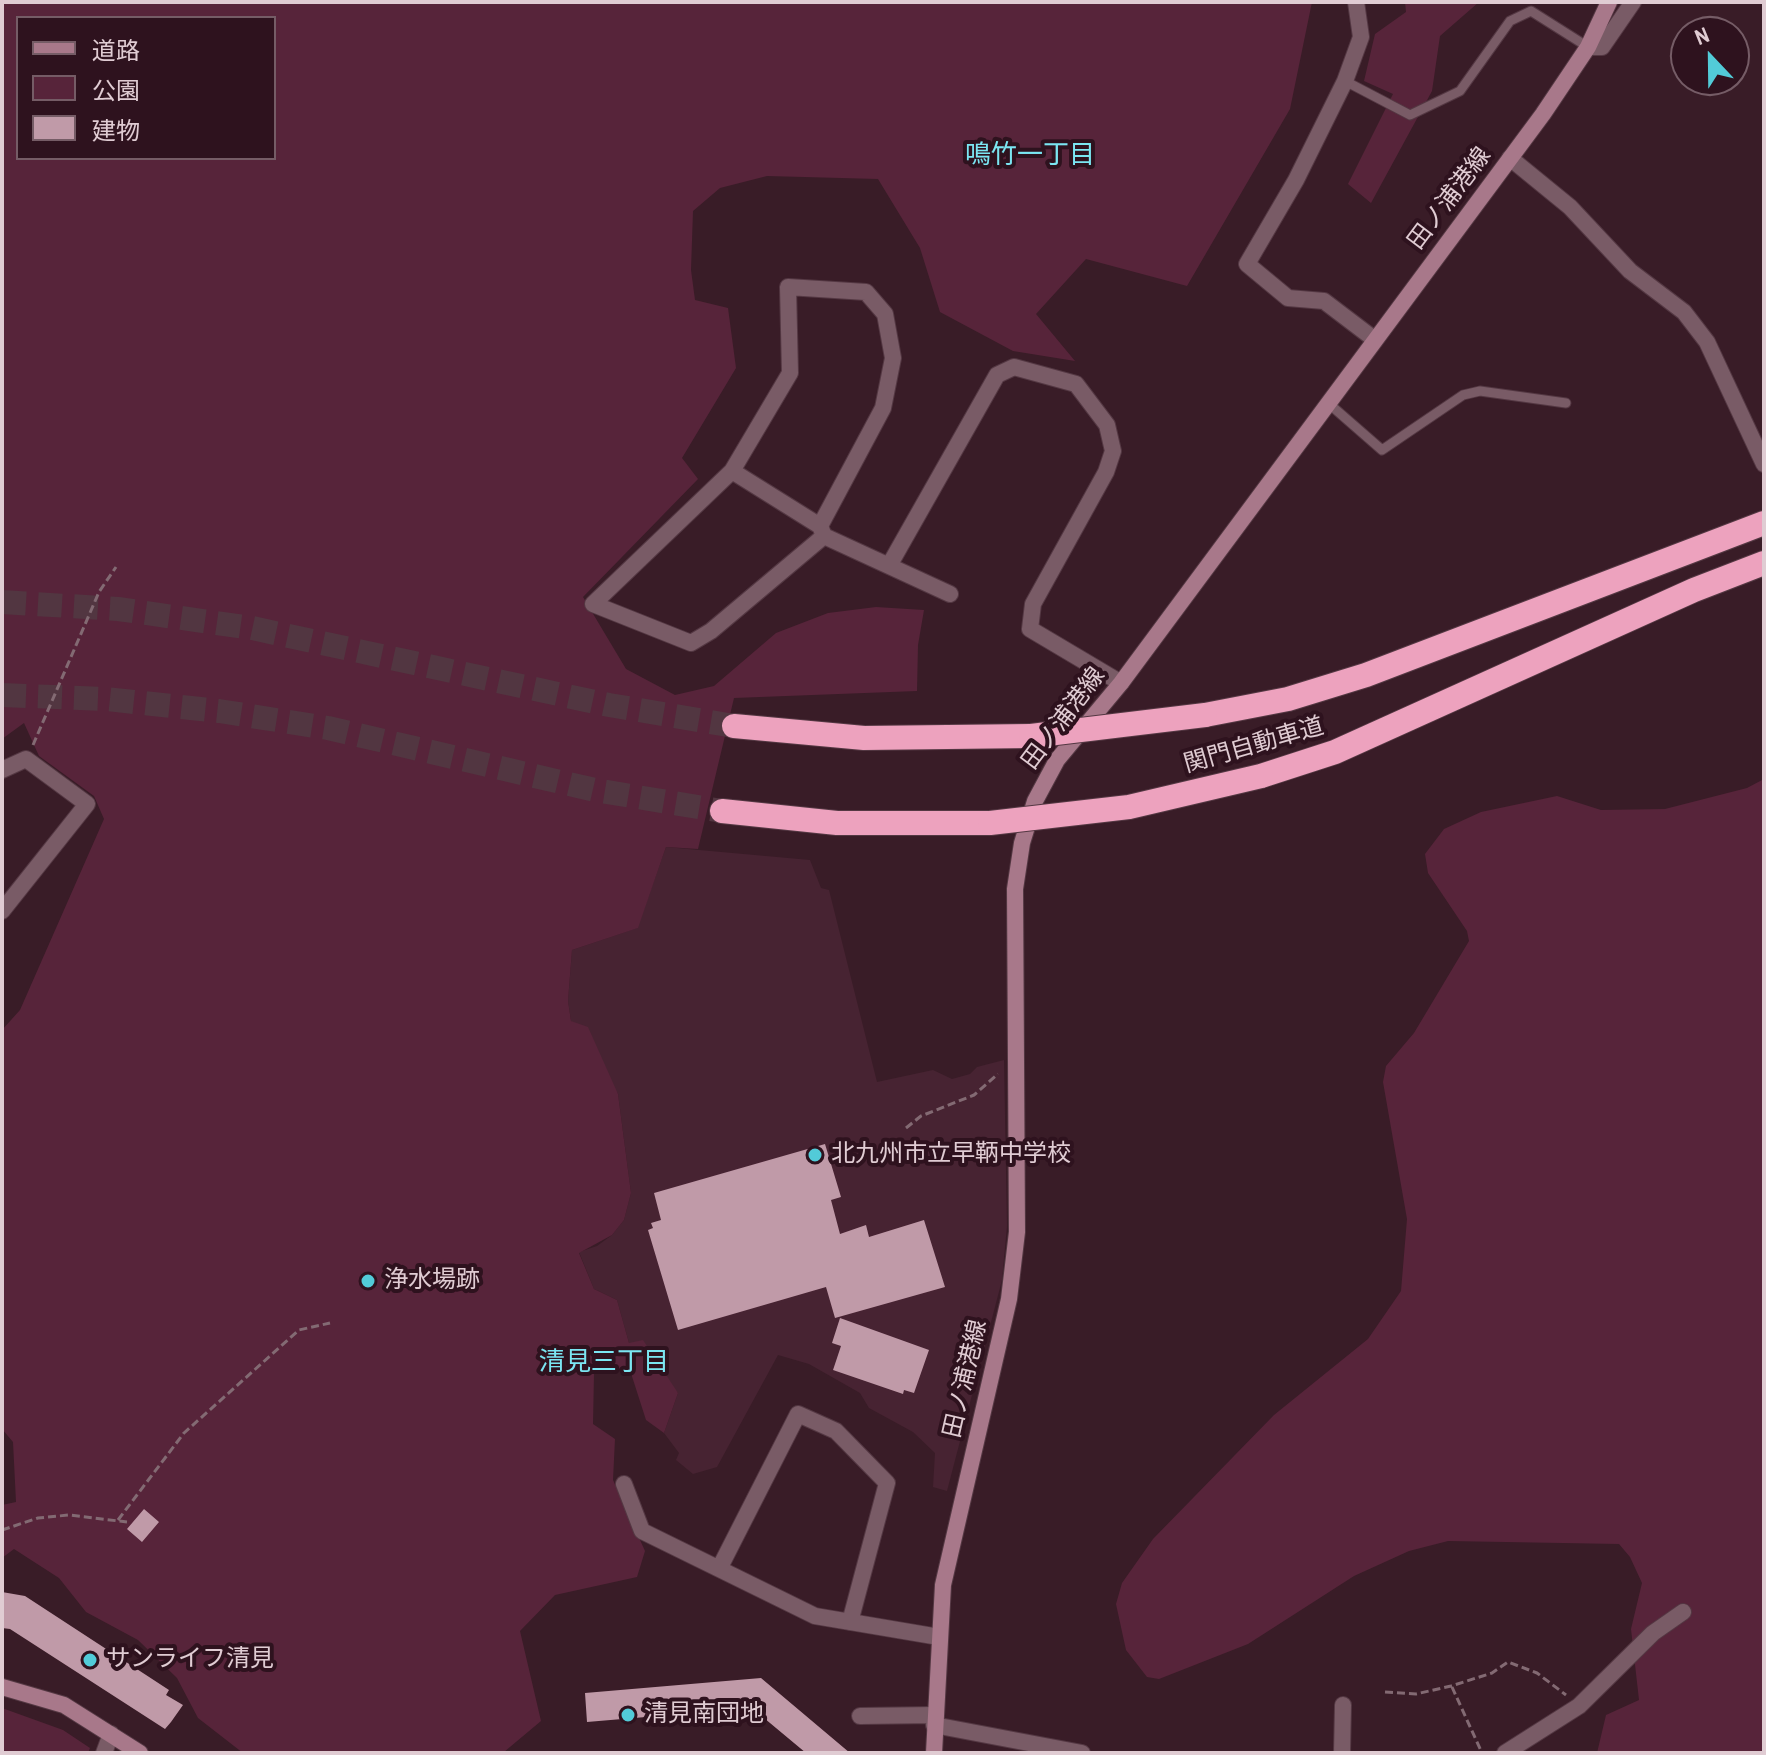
<!DOCTYPE html>
<meta charset="utf-8">
<style>
body{margin:0}
#map{position:relative;width:1766px;height:1755px;overflow:hidden;background:#391c27;font-family:"Archivo Narrow","Noto Sans JP",sans-serif}
canvas{display:block}
.frame{position:absolute;inset:0;border:4px solid #e0ccd3;pointer-events:none}
.legend{position:absolute;left:16px;top:16px;width:260px;height:144px;box-sizing:border-box;background:#2e121e;border:2px solid #755c66;margin:0;padding:10px 14px;list-style:none;font-size:24px;color:#e0ccd3}
.legend li{display:flex;align-items:center;gap:16px;height:40px}
.legend b{width:40px;border:2px solid #755c66}
.north{position:absolute;left:1670px;top:16px;width:80px;height:80px;box-sizing:border-box;background:#2e121e;border:2px solid #755c66;border-radius:50%;rotate:338deg;font-size:22px;font-weight:700;line-height:32px;text-align:center;color:#e0ccd3}
.north::after{content:'';display:block;margin:auto;width:28px;height:36px;background:#52cbd8;clip-path:polygon(50% 0,100% 100%,50% 72%,0 100%)}
</style>
<div id="map">
<canvas width="1766" height="1755"></canvas>
<div class="frame"></div>
<ul class="legend">
<li><b style="height:10px;background:#a8788a"></b>道路</li>
<li><b style="height:22px;background:#57243a"></b>公園</li>
<li><b style="height:22px;background:#c09aa8"></b>建物</li>
</ul>
<div class="north">N</div>
</div>
<script>
const context = document.querySelector('canvas').getContext('2d');
context.lineJoin = 'round';
function fill(path, color) {
  context.fillStyle = color;
  context.fill(path, 'evenodd');
}
function toPath(rows) {
  const path = new Path2D();
  for (const r of rows) {
    path.moveTo(r[0], r[1]);
    for (let i = 2; i < r.length; i += 2) path.lineTo(r[i], r[i + 1]);
  }
  return path;
}
function stroke(path, color, width, dash) {
  context.strokeStyle = color;
  context.lineWidth = width;
  context.lineCap = dash ? 'butt' : 'round';
  context.setLineDash(dash || []);
  context.stroke(path);
}
function label(font, color, halo, rows, align = 'center') {
  context.font = font + ' "Archivo Narrow","Noto Sans JP",sans-serif';
  context.lineWidth = 8;
  context.setLineDash([]);
  context.textBaseline = 'middle';
  context.strokeStyle = halo;
  context.fillStyle = color;
  for (const [text, x, y, turn = 0] of rows) {
    context.save();
    context.translate(x, y);
    context.rotate((+turn || 0) * Math.PI / 180);
    context.textAlign = isNaN(turn) ? turn : align;
    if (halo) context.strokeText(text, 0, 0);
    context.fillText(text, 0, 0);
    context.restore();
  }
}
const built = toPath([
 [666,847,810,860,821,888,829,890,877,1082,933,1070,952,1079,970,1074,977,1067,1004,1060,1007,1226,1002,1280,947,1491,933,1487,935,1453,913,1432,869,1408,860,1393,809,1364,778,1355,717,1467,693,1474,676,1460,679,1453,664,1433,678,1393,629,1343,617,1300,594,1289,579,1252,597,1246,612,1235,624,1220,631,1193,618,1094,571,1021,568,1001,572,950,637,928]
]);
const green = toPath([
 [2,2,1312,2,1290,109,1187,286,1086,259,1036,314,1075,361,1013,351,940,312,920,248,878,179,767,176,720,188,693,211,691,270,695,300,728,308,736,368,682,458,698,479,583,597,626,669,675,695,714,686,776,633,828,613,876,607,924,610,918,645,917,691,734,698,698,849,666,847,638,928,572,950,568,1001,571,1021,588,1027,618,1094,631,1193,624,1220,612,1235,579,1253,594,1289,617,1300,629,1343,643,1340,678,1393,664,1433,646,1420,629,1367,594,1374,593,1424,615,1439,613,1480,645,1551,637,1577,555,1595,520,1631,541,1721,504,1752,243,1753,198,1718,177,1678,138,1640,86,1612,59,1578,14,1549,2,1558,2,1505,16,1502,13,1442,2,1429,2,1030,20,1010,104,819,94,796,39,756,24,723,2,739],
 [18,18,274,18,274,158,18,158],
 [1405,2,1479,2,1440,36,1432,91,1371,203,1348,184,1393,94,1364,81,1375,34,1406,12],
 [1764,779,1764,1753,1597,1753,1606,1715,1639,1700,1631,1629,1642,1583,1630,1557,1619,1544,1448,1541,1409,1551,1354,1576,1248,1644,1159,1679,1147,1677,1126,1650,1116,1604,1122,1583,1153,1539,1274,1415,1368,1339,1401,1291,1407,1219,1383,1082,1386,1066,1414,1033,1469,941,1467,931,1428,873,1425,854,1444,829,1481,812,1557,796,1601,810,1665,809,1747,788],
 [2,1708,63,1730,90,1748,88,1753,2,1753]
]);
const building = toPath([
 [825,1144,841,1197,831,1200,840,1234,866,1225,869,1237,924,1220,945,1287,835,1318,826,1287,678,1330,648,1230,653,1228,651,1223,661,1220,654,1193],
 [840,1318,929,1350,914,1393,904,1390,903,1394,833,1370,841,1346,832,1343],
 [144,1509,159,1522,142,1542,127,1529],
 [2,1592,25,1596,169,1690,166,1695,183,1705,171,1722,165,1729,10,1629,2,1628],
 [761,1678,850,1753,806,1753,752,1708,587,1722,585,1693]
]);
const highwayTunnel = toPath([
 [2,602,118,609,252,628,609,705,734,726],
 [2,695,106,699,219,711,328,728,595,790,722,811]
]);
const path = toPath([
 [33,745,99,592,116,567],
 [906,1128,921,1116,974,1095,998,1074],
 [118,1520,184,1433,299,1330,330,1323],
 [2,1530,38,1518,69,1515,127,1522],
 [1452,1687,1482,1753],
 [1385,1692,1416,1694,1451,1686,1492,1673,1508,1662,1537,1673,1566,1695]
]);
const lane = toPath([
 [1345,81,1410,115,1460,91,1510,21,1531,11,1588,47],
 [1327,402,1382,450,1463,395,1480,391,1566,403]
]);
const street = toPath([
 [1356,2,1361,37,1345,81,1296,180,1247,264,1288,298,1324,301,1374,339],
 [1588,47,1602,47,1633,2],
 [1510,158,1570,207,1630,271,1684,312,1707,342,1764,464],
 [732,471,820,526,824,536,950,594],
 [820,526,883,408,893,358,885,314,866,292,788,287,790,373,732,471,593,604,691,643,711,631,824,536],
 [890,564,997,375,1014,367,1076,384,1107,425,1113,451,1106,472,1033,604,1030,629,1121,683],
 [2,770,26,759,87,804,2,911],
 [624,1484,642,1531,756,1587,815,1616,939,1637],
 [720,1567,798,1414,836,1431,887,1483,850,1622],
 [860,1716,935,1715],
 [934,1725,1082,1753],
 [104,1753,111,1734],
 [1342,1753,1343,1705],
 [1505,1753,1579,1706,1653,1633,1683,1612]
]);
const secondary = toPath([
 [2,1687,64,1705,140,1753],
 [934,1753,943,1585,1009,1299,1017,1232,1015,889,1022,843,1035,801,1057,760,1121,683,1543,114,1588,47,1609,2]
]);
const highway = toPath([
 [1205,715,1288,699,1366,675,1764,523],
 [734,726,864,738,1031,736],
 [1261,776,1335,752,1694,590,1764,563],
 [722,811,837,823,990,823]
]);
const highwayBridge = toPath([
 [1031,736,1205,715],
 [990,823,1129,807,1261,776]
]);
const markers = [
 [815,1155,8,"#52cbd8"],
 [368,1281,8,"#52cbd8"],
 [90,1660,8,"#52cbd8"],
 [628,1715,8,"#52cbd8"]
];
const streetNames = [
 ["田ノ浦港線",1450,199,-53],
 ["田ノ浦港線",1064,719,-53],
 ["関門自動車道",1254,746,-16],
 ["田ノ浦港線",966,1379,-77]
];
const poiNames = [
 ["北九州市立早鞆中学校",831,1155],
 ["浄水場跡",384,1281],
 ["サンライフ清見",106,1660],
 ["清見南団地",644,1715]
];
const neighbourhoodNames = [
 ["鳴竹一丁目",1030,156],
 ["清見三丁目",604,1363]
];
fill(built, '#472332');
fill(green, '#57243a');
fill(building, '#c09aa8');
stroke(highwayTunnel, '#523641', 24, [24, 12]);
stroke(lane, '#543843', 11);
stroke(street, '#543843', 18);
stroke(secondary, '#543843', 18);
stroke(highway, '#543843', 26);
stroke(path, '#836a73', 3, [8, 4]);
stroke(lane, '#795b66', 9);
stroke(street, '#795b66', 16);
stroke(secondary, '#a8788a', 16);
stroke(highway, '#eda2be', 24);
stroke(highwayBridge, '#543843', 26, []);
stroke(highwayBridge, '#eda2be', 24);
for (const [x, y, r, color] of markers) {
  const dot = new Path2D();
  dot.arc(x, y, r, 0, 2 * Math.PI);
  context.fillStyle = color;
  context.fill(dot);
  stroke(dot, '#2e121e', 3);
}
label('24px', '#e0ccd3', '#2e121e', streetNames);
label('24px', '#e0ccd3', '#2e121e', poiNames, 'left');
label('26px', '#7be6f2', '#2e121e', neighbourhoodNames);
</script>
